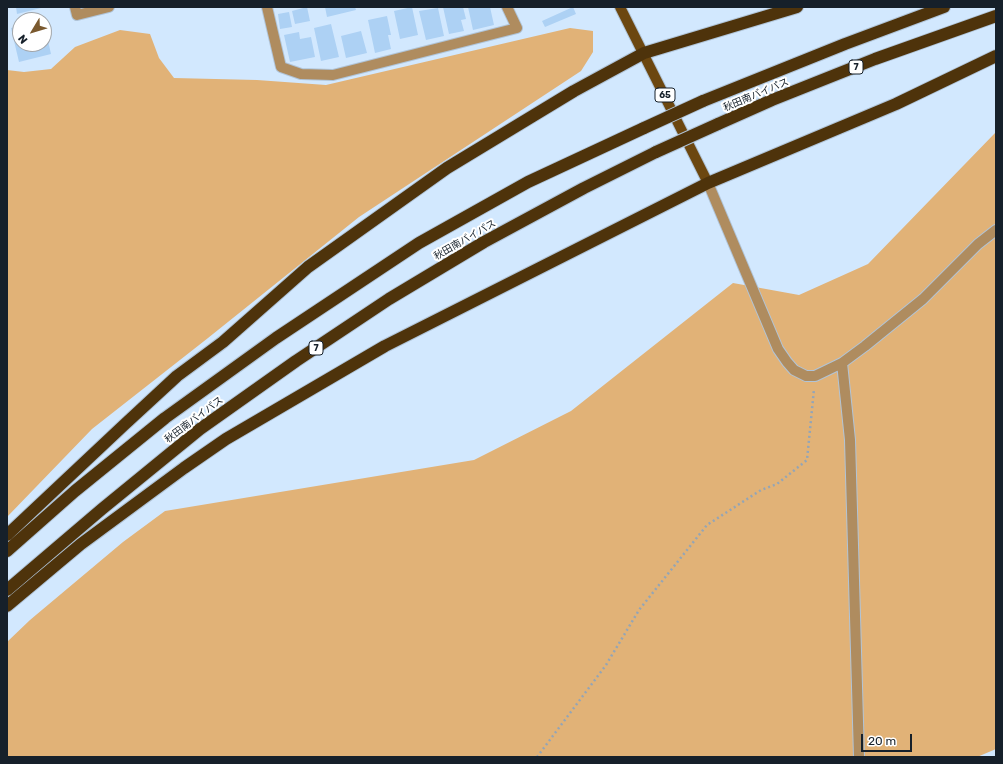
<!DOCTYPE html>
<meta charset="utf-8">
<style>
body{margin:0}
#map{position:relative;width:1003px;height:764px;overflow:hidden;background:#d2e8fe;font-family:Rubik,sans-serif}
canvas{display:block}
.frame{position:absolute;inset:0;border:8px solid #16202a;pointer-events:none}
.north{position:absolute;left:12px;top:12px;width:40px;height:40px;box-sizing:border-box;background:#fff;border:1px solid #a2a6aa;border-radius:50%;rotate:232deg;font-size:11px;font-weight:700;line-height:16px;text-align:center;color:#16202a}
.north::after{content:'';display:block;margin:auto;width:14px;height:18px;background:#7a592f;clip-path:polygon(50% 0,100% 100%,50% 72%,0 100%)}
.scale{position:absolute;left:861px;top:734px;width:51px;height:18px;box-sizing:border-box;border:2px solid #16202a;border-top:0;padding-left:5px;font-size:12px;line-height:14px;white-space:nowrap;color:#16202a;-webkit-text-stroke:3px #fff;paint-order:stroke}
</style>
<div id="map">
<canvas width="1003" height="764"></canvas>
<div class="frame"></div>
<div class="north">N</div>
<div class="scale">20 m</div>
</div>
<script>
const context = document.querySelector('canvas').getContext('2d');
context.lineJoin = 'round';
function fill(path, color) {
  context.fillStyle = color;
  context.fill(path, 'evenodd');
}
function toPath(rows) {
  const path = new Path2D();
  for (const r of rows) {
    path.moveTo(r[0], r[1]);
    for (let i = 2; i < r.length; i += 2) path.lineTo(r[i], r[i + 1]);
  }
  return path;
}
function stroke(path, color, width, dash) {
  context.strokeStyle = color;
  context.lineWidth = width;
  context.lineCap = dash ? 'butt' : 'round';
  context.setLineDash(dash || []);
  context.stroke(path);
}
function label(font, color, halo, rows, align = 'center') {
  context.font = font + ' Rubik,"Noto Sans JP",sans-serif';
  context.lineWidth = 4;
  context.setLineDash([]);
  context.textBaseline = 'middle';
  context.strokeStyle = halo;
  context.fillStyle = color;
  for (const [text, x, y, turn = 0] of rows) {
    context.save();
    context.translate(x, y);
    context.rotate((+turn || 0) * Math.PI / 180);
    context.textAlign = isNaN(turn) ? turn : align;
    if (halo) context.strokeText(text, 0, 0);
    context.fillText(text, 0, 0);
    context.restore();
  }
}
const green = toPath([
 [570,28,593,31,593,52,581,71,359,217,208,338,92,429,7,517,7,70,24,72,51,69,75,47,120,30,150,34,159,58,174,78,257,80,326,85],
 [996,132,996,749,977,757,7,757,7,642,30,620,123,542,165,511,474,460,571,411,733,283,799,295,868,264]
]);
const building = toPath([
 [16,7,41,7,41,8,17,14],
 [307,7,310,21,295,24,292,11],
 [325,7,355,7,356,10,327,17],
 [412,7,418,35,400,39,394,11],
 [443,7,463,7,466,19,461,20,464,31,449,34],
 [468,7,490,7,494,25,473,30],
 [573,7,576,14,545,27,542,21],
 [438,8,444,36,426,40,419,11],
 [289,12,292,27,280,29,278,14],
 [387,16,391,35,388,35,391,49,375,53,368,20],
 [331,24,339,57,321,61,314,28],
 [20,26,20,44,44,44,45,27,51,54,19,62,11,28],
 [361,31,367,53,346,58,341,36],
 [299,32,300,39,311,37,315,57,290,62,284,35]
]);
const path = toPath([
 [537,757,606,665,639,610,707,525,761,490,777,484,807,460,814,389]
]);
const street = toPath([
 [75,7,77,15,109,7],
 [267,7,281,67,301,74,333,75,517,28,507,7],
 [708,183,778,349,787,362,794,370,806,376,815,376,842,363,865,346,923,299,978,244,996,230],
 [842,363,850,440,859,757]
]);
const primary = toPath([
 [620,7,708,183]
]);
const highway = toPath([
 [703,101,845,44,944,7],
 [718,124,772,100,875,59,996,16],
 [7,535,124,425,177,376,223,342,308,267,447,168,574,91,644,53,797,7],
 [7,551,75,491,165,418,276,338,419,243,528,182,644,128],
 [7,590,102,509,200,429,296,361,389,299,484,242,584,188,656,152],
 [7,606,81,544,184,468,226,439,385,346,708,183,896,104,996,56]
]);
const highwayBridge = toPath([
 [644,128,703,101],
 [656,152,718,124]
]);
const shields = [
 [856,67,14],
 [665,95,20],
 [316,348,14]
];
const shieldNames = [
 ["7",856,67],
 ["65",665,95],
 ["7",316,348]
];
const streetNames = [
 ["秋田南バイパス",756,95,-23],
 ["秋田南バイパス",465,240,-30],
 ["秋田南バイパス",194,420,-37]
];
fill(green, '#e1b277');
fill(building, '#add1f4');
stroke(street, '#b0c4d8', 12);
stroke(primary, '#b0c4d8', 12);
stroke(highway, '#b0c4d8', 14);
stroke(path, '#93a5b7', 2.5, [2, 3]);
stroke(street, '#af8c5f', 10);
stroke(primary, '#6c4710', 10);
stroke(highway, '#4e330b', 12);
stroke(highwayBridge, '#b0c4d8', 14, []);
stroke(highwayBridge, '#4e330b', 12);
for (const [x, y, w] of shields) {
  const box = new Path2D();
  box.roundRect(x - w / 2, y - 7, w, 14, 3);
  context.fillStyle = '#fff';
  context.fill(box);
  stroke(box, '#16202a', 1);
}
label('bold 9px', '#16202a', null, shieldNames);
label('10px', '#16202a', '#fff', streetNames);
</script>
